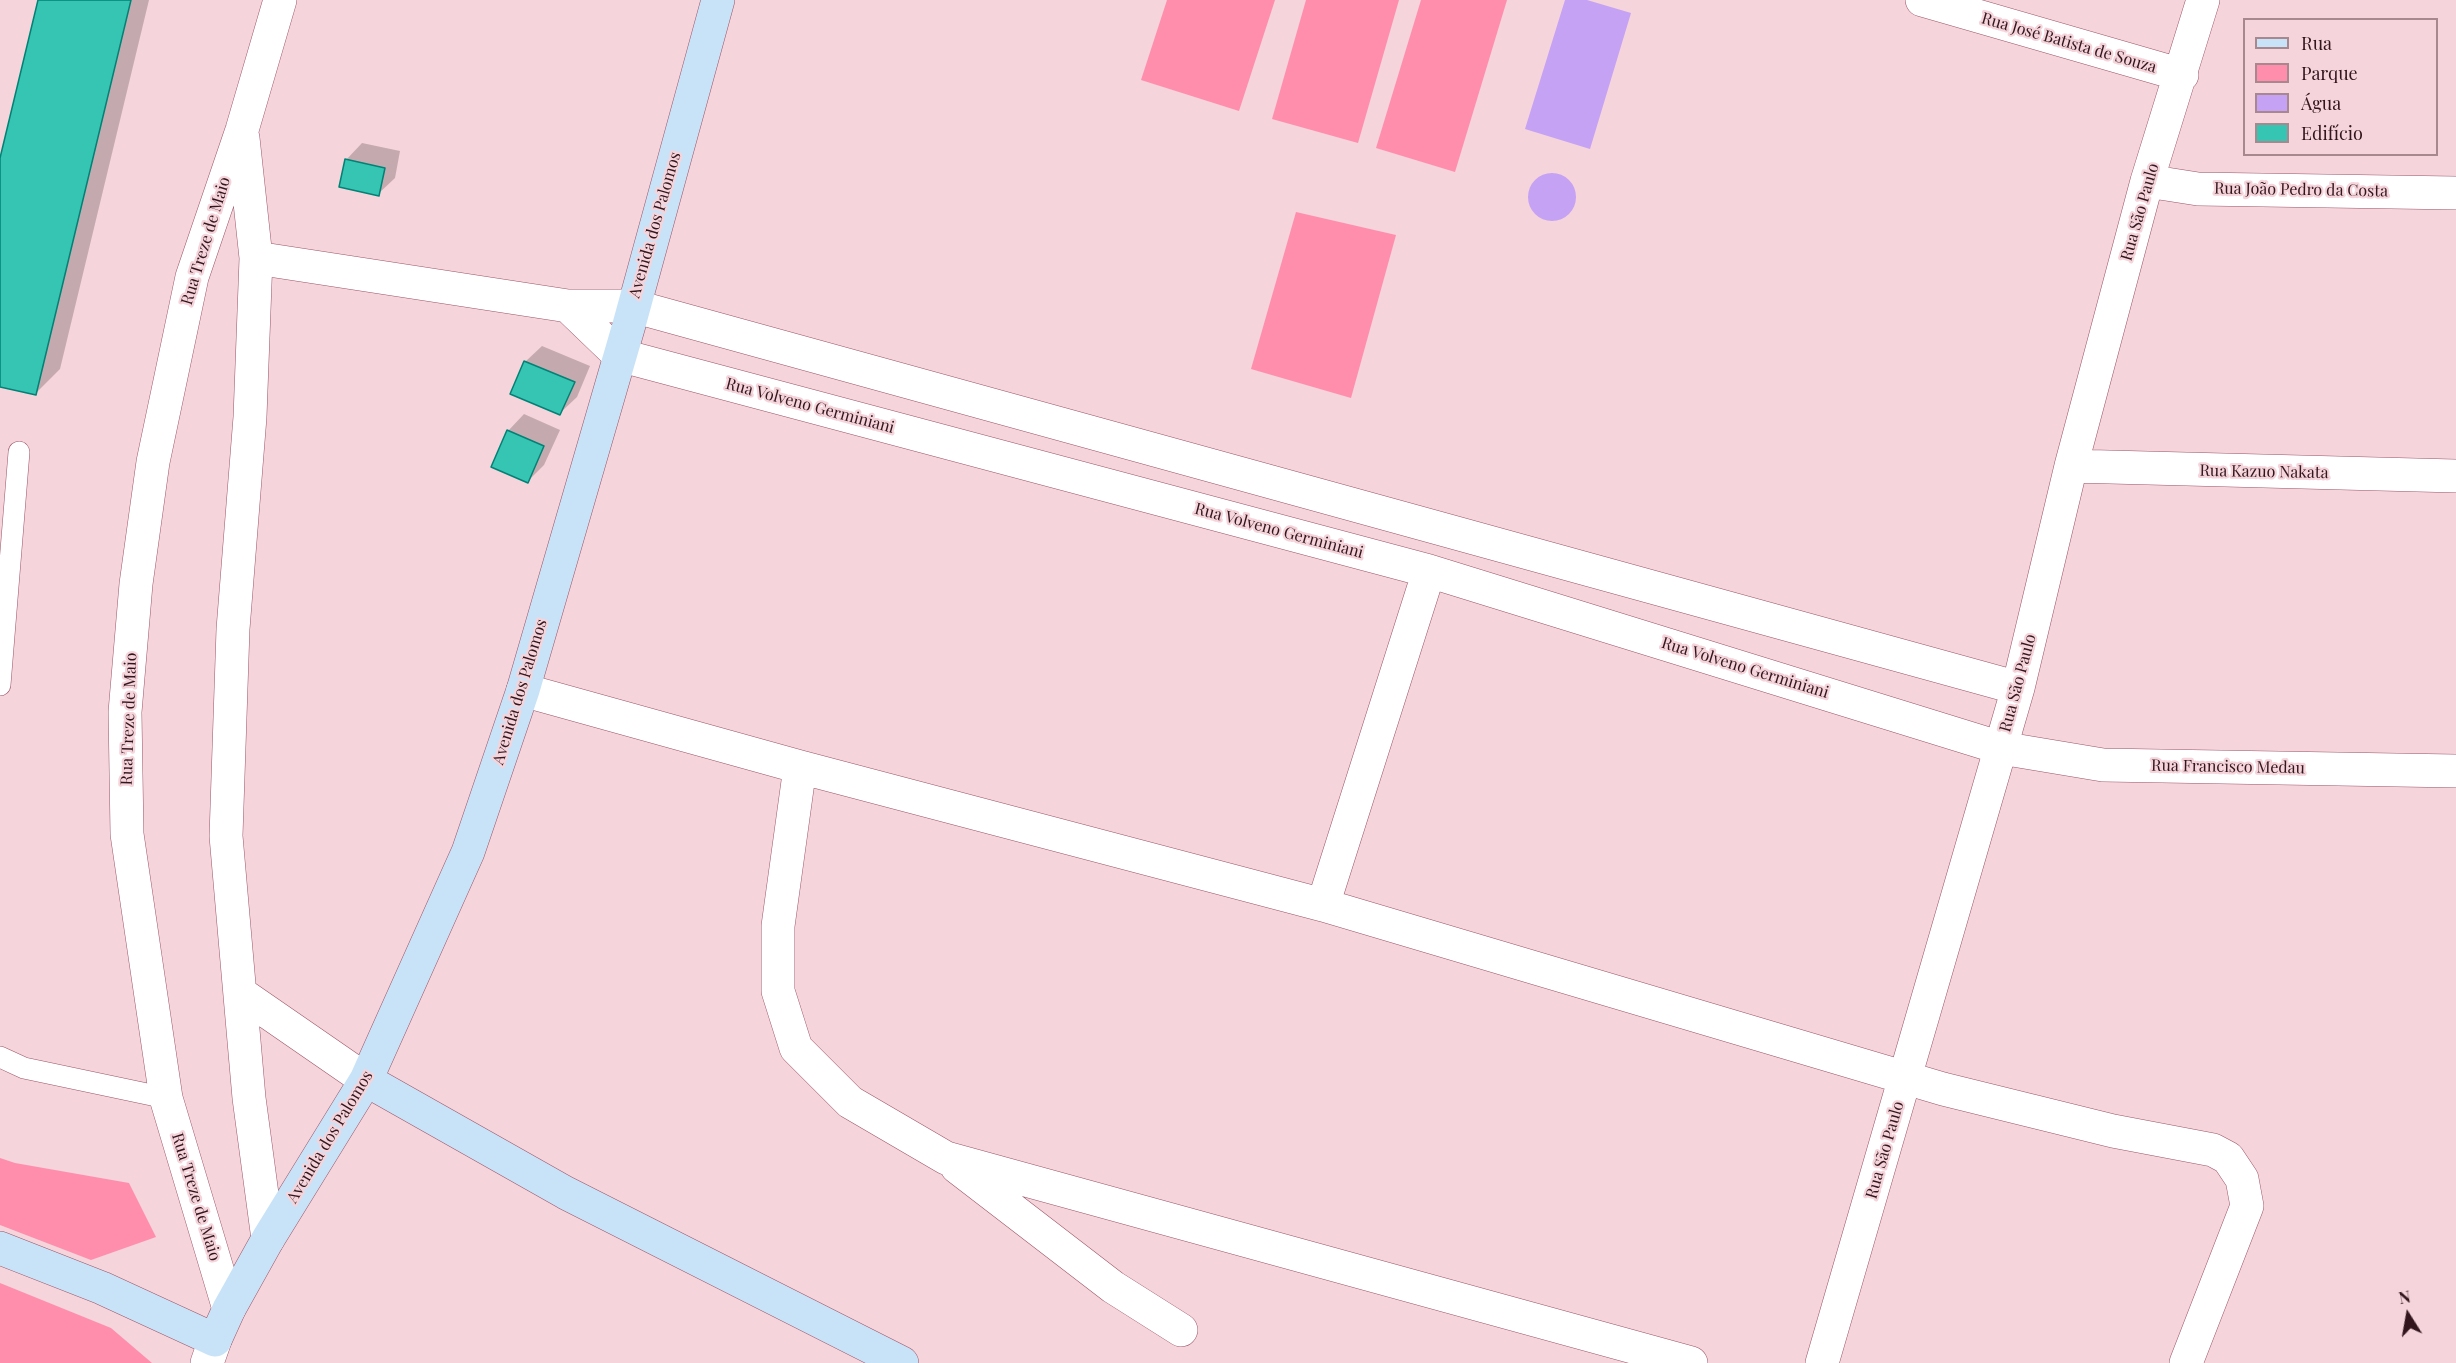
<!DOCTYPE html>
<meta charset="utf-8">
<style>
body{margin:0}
#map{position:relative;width:2456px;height:1363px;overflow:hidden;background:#f5d4db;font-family:"Playfair Display",serif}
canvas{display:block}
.legend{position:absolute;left:2243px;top:18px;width:195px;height:138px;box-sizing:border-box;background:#f5d4db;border:2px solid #a7888f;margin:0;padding:8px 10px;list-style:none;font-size:18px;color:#32151d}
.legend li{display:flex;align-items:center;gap:12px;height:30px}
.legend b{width:30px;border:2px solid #a7888f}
.north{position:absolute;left:2378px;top:1285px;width:60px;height:60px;-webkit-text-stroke:4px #f5d4db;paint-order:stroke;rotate:349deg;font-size:16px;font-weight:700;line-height:24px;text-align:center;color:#32151d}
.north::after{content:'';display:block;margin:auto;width:21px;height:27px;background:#32151d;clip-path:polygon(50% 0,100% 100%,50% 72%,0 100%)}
</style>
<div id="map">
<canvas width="2456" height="1363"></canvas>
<ul class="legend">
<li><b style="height:8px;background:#c8e3f7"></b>Rua</li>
<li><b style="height:16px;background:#ff8ead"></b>Parque</li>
<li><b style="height:16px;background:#c5a2f4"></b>Água</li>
<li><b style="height:16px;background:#36c4b3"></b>Edifício</li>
</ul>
<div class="north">N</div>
</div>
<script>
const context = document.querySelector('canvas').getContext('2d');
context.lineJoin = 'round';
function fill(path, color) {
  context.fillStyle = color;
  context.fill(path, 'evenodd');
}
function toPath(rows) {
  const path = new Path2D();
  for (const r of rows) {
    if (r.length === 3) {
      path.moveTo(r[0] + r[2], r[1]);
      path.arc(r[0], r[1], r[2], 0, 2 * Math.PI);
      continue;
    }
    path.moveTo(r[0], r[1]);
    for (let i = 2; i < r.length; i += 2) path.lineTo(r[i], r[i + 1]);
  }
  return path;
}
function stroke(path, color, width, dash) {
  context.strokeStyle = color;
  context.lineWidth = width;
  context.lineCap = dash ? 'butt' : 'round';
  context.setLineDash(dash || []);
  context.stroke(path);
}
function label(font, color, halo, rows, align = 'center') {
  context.font = font + ' "Playfair Display",serif';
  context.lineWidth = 4.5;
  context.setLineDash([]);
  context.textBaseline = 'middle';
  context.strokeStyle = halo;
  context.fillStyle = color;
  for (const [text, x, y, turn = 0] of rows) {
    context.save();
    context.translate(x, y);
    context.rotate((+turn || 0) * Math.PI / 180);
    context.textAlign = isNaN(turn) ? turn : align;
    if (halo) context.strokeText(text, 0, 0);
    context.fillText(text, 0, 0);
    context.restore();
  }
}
const green = toPath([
 [1167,0,1275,0,1239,111,1141,80],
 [1306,0,1399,0,1358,143,1272,119],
 [1421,0,1507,0,1455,172,1376,148],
 [1296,212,1396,235,1351,398,1251,369],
 [0,1158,15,1163,129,1183,156,1237,91,1260,0,1225],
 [0,1283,111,1328,152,1363,0,1363]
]);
const water = toPath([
 [1565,0,1587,0,1631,13,1590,149,1525,129],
 [1552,197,24]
]);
const shadow = toPath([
 [40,0,149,0,60,369,36,393,0,385,0,165],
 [362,143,400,151,395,178,378,194,346,160],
 [542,346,590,366,577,397,560,413,525,362],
 [524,414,560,430,544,465,528,481,508,431]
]);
const building = toPath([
 [38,0,131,0,36,395,0,387,0,158,38,0],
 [345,159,385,168,379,196,339,187,345,159],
 [524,361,575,382,560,415,510,394,524,361],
 [507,430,544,446,528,483,491,467,507,430]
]);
const lane = toPath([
 [0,685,19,452],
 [0,1057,24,1068,166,1098]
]);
const street = toPath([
 [1922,0,2182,75],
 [243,138,256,258,250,417,233,629,226,836,249,1098,268,1239],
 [2147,181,2198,189,2456,193],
 [256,258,568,306,633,306,2018,688],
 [568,306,619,355,1429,571,2001,748,2103,765,2456,771],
 [2071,466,2456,476],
 [523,690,800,767,1323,905,1943,1089,2113,1131,2213,1150,2228,1158,2242,1179,2247,1206,2186,1363],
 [800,767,778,926,778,991,796,1048,850,1102,946,1158,1691,1363],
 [1323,905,1429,571],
 [240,993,366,1080],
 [957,1167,1113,1287,1181,1330],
 [229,1309,166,1098,127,834,125,712,136,584,153,462,192,277,242,130,280,0],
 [207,1363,215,1340],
 [1822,1363,2018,688,2071,466,2147,181,2203,0]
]);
const secondary = toPath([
 [366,1080,566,1193,902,1363],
 [0,1248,102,1288,215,1340,229,1309,268,1239,366,1080,468,852,523,690,629,325,718,0]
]);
const streetNames = [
 ["Rua José Batista de Souza",2069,43,16],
 ["Rua João Pedro da Costa",2301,190,1],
 ["Rua São Paulo",2140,212,-74],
 ["Avenida dos Palomos",655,225,-74],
 ["Rua Treze de Maio",206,241,-73],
 ["Rua Volveno Germiniani",810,406,15],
 ["Rua Kazuo Nakata",2264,472,1],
 ["Rua Volveno Germiniani",1279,531,15],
 ["Rua Volveno Germiniani",1745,668,17],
 ["Rua São Paulo",2018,683,-75],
 ["Avenida dos Palomos",520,692,-73],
 ["Rua Treze de Maio",129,719,-88],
 ["Rua Francisco Medau",2228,767,1],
 ["Avenida dos Palomos",330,1137,-59],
 ["Rua São Paulo",1885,1150,-74],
 ["Rua Treze de Maio",196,1197,73]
];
fill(green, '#ff8ead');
fill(water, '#c5a2f4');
fill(shadow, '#0003');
fill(building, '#36c4b3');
stroke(building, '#028175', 1.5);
stroke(lane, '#9c5568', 22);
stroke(street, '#9c5568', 34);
stroke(secondary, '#9c5568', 34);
stroke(lane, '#fff', 21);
stroke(street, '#fff', 33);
stroke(secondary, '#c8e3f7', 33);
label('16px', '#32151d', '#f5d4db', streetNames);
</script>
